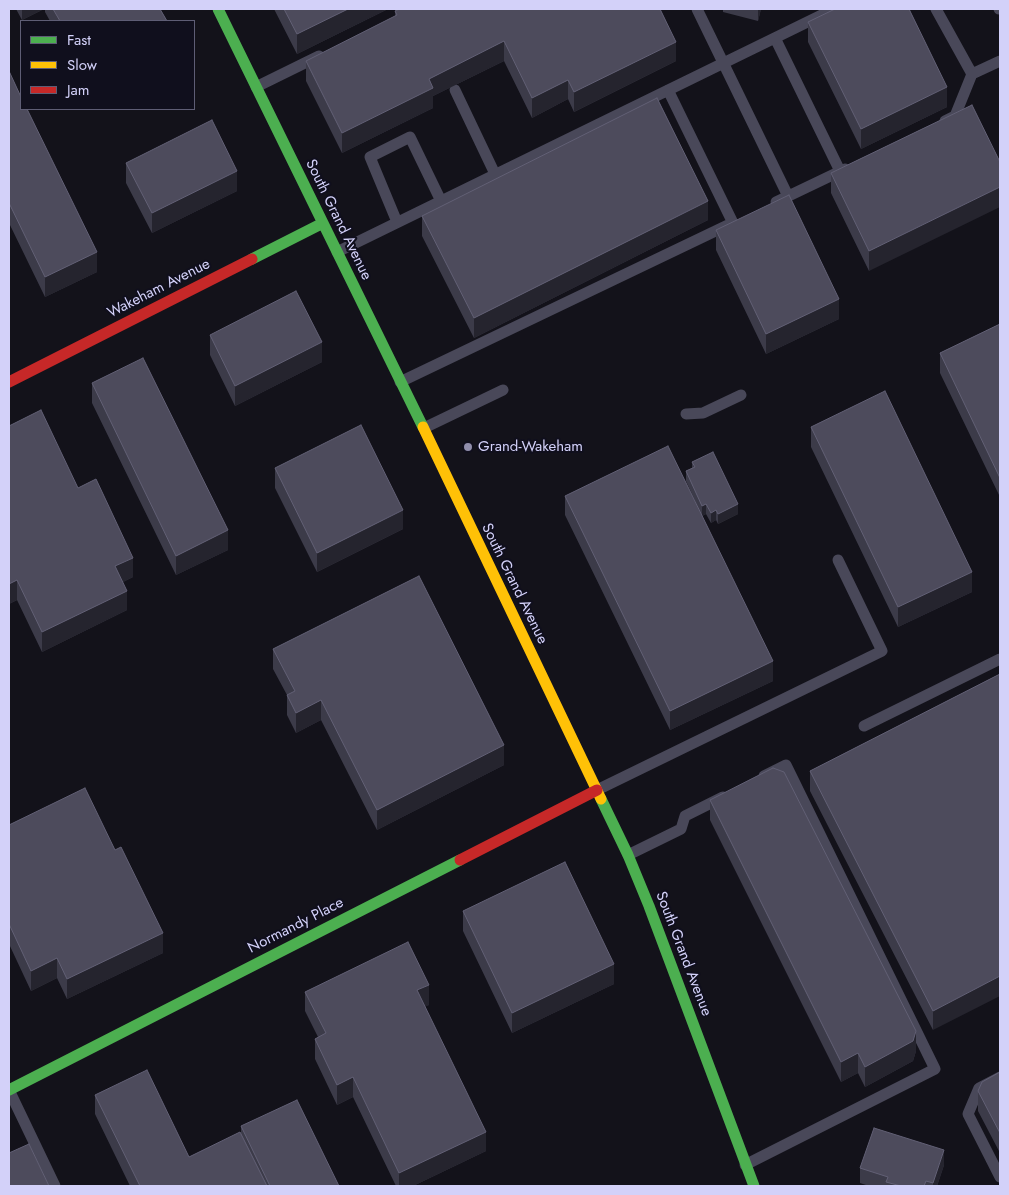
<!DOCTYPE html>
<style>
body{margin:0}
#map{position:relative;width:1009px;height:1195px;overflow:hidden;background:#13121a;font-family:Jost,sans-serif}
canvas{display:block}
.frame{position:absolute;inset:0;border:10px solid #d3d1f9;pointer-events:none}
.legend{position:absolute;left:20px;top:20px;width:175px;height:90px;box-sizing:border-box;background:#100f1d;border:1px solid #5e5d75;margin:0;padding:6px 9px;list-style:none;font-size:15px;color:#d3d1f9}
.legend li{display:flex;align-items:center;gap:10px;height:25px}
.legend b{width:25px;border:1px solid #5e5d75}
</style>
<div id="map">
<canvas width="1009" height="1195"></canvas>
<div class="frame"></div>
<ul class="legend">
<li><b style="height:6px;background:#4caf50"></b>Fast</li>
<li><b style="height:6px;background:#ffc107"></b>Slow</li>
<li><b style="height:6px;background:#c62828"></b>Jam</li>
</ul>
</div>
<script>
const context = document.querySelector('canvas').getContext('2d');
context.lineJoin = 'round';
function toPath(rows) {
  const path = new Path2D();
  for (const r of rows) {
    path.moveTo(r[0], r[1]);
    for (let i = 2; i < r.length; i += 2) path.lineTo(r[i], r[i + 1]);
  }
  return path;
}
function stroke(path, color, width, dash) {
  context.strokeStyle = color;
  context.lineWidth = width;
  context.lineCap = dash ? 'butt' : 'round';
  context.setLineDash(dash || []);
  context.stroke(path);
}
function fill(path, color) {
  context.fillStyle = color;
  context.fill(path, 'evenodd');
}
function label(font, color, halo, rows, align = 'center') {
  context.font = font + ' Jost,sans-serif';
  context.lineWidth = 4;
  context.setLineDash([]);
  context.textBaseline = 'middle';
  context.strokeStyle = halo;
  context.fillStyle = color;
  for (const [text, x, y, turn = 0] of rows) {
    context.save();
    context.translate(x, y);
    context.rotate((+turn || 0) * Math.PI / 180);
    context.textAlign = isNaN(turn) ? turn : align;
    if (halo) context.strokeText(text, 0, 0);
    context.fillText(text, 0, 0);
    context.restore();
  }
}
const lane = toPath([
 [697,9,788,196],
 [936,9,972,74],
 [999,9,1000,9],
 [775,38,840,171],
 [256,87,319,56],
 [455,90,495,174],
 [668,90,733,223],
 [945,121,955,116,972,74,1000,61],
 [776,202,845,169],
 [397,222,370,157,410,137,441,201],
 [337,252,834,9],
 [400,382,728,225],
 [686,414,703,413,741,395],
 [424,428,503,390],
 [864,726,1000,659],
 [597,790,882,651,838,560],
 [628,855,681,829,685,816,723,797],
 [1000,1077,979,1088,968,1114,1000,1177],
 [9,1090,55,1186],
 [745,1165,935,1069,786,765,764,776]
]);
const fast = toPath([
 [218,9,423,427],
 [252,259,323,223],
 [601,799,628,855,649,906,754,1186],
 [9,1090,460,860]
]);
const slow = toPath([
 [423,427,601,799]
]);
const jam = toPath([
 [9,382,252,259],
 [460,860,597,790]
]);
const wall = toPath([
 [16,9,44,9,22,20],
 [45,9,160,9,167,21,50,21,45,12],
 [274,9,388,9,297,54],
 [723,9,761,9,758,21,723,12],
 [395,11,676,61,574,112,568,99,532,118,504,61,433,96,433,108,342,153,306,81,306,61,395,17],
 [808,22,947,107,861,149,808,42],
 [9,71,97,272,45,297,9,223],
 [972,105,869,271,831,193,831,173],
 [126,163,237,191,152,233,126,183],
 [422,216,708,220,474,338,422,236],
 [716,230,839,319,766,354,716,250],
 [1000,324,1000,497,940,373,940,353],
 [210,335,322,362,235,406,210,355],
 [92,383,228,550,176,575,92,403],
 [9,426,78,488,133,577,123,582,127,610,42,652,17,600,9,604],
 [811,427,972,592,898,627,811,447],
 [692,462,738,514,718,524,716,520,711,523,706,514,702,516,686,481,686,471,692,468],
 [275,468,403,529,317,572,275,488],
 [565,496,773,681,670,730,565,515],
 [273,649,504,765,377,830,321,720,296,733,287,715,287,695,273,669],
 [1000,674,933,1030,810,791,810,771],
 [710,800,916,1051,913,1061,865,1087,858,1073,841,1082,710,820],
 [9,825,163,953,67,999,57,978,31,991,9,944],
 [463,911,614,984,512,1033,463,931],
 [305,992,429,1005,425,1006,486,1151,413,1186,396,1186,353,1097,337,1105,315,1059,315,1039,318,1037,305,1011],
 [1000,1072,1000,1153,978,1111,978,1091],
 [95,1095,189,1157,241,1134,241,1126,339,1186,130,1186,95,1114],
 [944,1165,937,1186,869,1186,860,1183,860,1168]
]);
const shadedWall = toPath([
 [22,9,44,9,22,20],
 [348,9,388,9,297,54,297,34],
 [759,9,761,9,758,21,758,10],
 [504,41,504,61,433,96,433,108,342,153,342,133,429,79],
 [676,42,676,61,574,112,574,92],
 [568,80,568,99,532,118,532,98],
 [947,87,947,107,861,149,861,129],
 [237,171,237,191,152,233,152,213],
 [1000,187,1000,207,869,271,869,251],
 [708,201,708,220,474,338,474,318],
 [97,252,97,272,45,297,45,277],
 [839,299,839,319,766,354,766,334],
 [322,342,322,362,235,406,235,386],
 [706,504,706,514,702,516,702,506],
 [738,504,738,514,718,524,718,514],
 [403,510,403,529,317,572,317,553],
 [716,510,716,520,711,523,711,513],
 [228,530,228,550,176,575,176,556],
 [133,558,133,577,115,586,115,566],
 [972,572,972,592,898,627,898,607],
 [17,580,17,600,9,604,9,584],
 [127,591,127,610,42,652,42,632],
 [773,661,773,681,670,730,670,711],
 [321,700,321,720,296,733,296,713],
 [504,745,504,765,377,830,377,810],
 [163,933,163,953,67,999,67,979],
 [57,958,57,978,31,991,31,971],
 [614,964,614,984,512,1033,512,1013],
 [1000,976,1000,996,933,1030,933,1011],
 [429,985,429,1005,417,1010,417,990],
 [916,1031,916,1051,913,1061,865,1087,865,1067],
 [858,1053,858,1073,841,1082,841,1062],
 [353,1077,353,1097,337,1105,337,1085],
 [486,1132,486,1151,413,1186,399,1186,399,1173],
 [944,1150,944,1165,937,1186,933,1186,933,1183]
]);
const building = toPath([
 [53,9,160,9,167,21,60,21,53,9],
 [284,9,348,9,297,34,284,9],
 [399,9,660,9,676,42,574,92,568,80,532,98,504,41,429,79,433,88,342,133,306,61,397,15,395,11,399,9],
 [835,9,909,9,947,87,861,129,808,22,835,9],
 [9,71,21,97,21,109,27,109,97,252,45,277,9,203,9,71],
 [657,98,708,201,474,318,422,216,657,98],
 [972,105,1000,162,1000,187,869,251,831,173,972,105],
 [212,120,237,171,152,213,126,163,212,120],
 [789,195,839,299,766,334,716,230,789,195],
 [296,291,322,342,235,386,210,335,296,291],
 [1000,324,1000,478,940,353,1000,324],
 [143,358,228,530,176,556,92,383,143,358],
 [885,391,972,572,898,607,811,427,885,391],
 [41,410,78,488,96,479,133,558,115,566,127,591,42,632,17,580,9,584,9,426,41,410],
 [361,425,403,510,317,553,275,468,361,425],
 [668,446,773,661,670,711,565,496,668,446],
 [713,452,738,504,718,514,716,510,711,513,706,504,702,506,686,471,695,467,692,462,713,452],
 [419,576,504,745,377,810,321,700,296,713,287,695,295,691,273,649,419,576],
 [1000,674,1000,976,933,1011,810,771,1000,674],
 [773,768,784,772,916,1031,913,1041,865,1067,858,1053,841,1062,710,800,773,768],
 [85,788,115,850,121,847,163,933,67,979,57,958,31,971,9,924,9,825,85,788],
 [565,862,614,964,512,1013,463,911,565,862],
 [408,942,429,985,417,990,486,1132,399,1173,353,1077,337,1085,315,1039,326,1033,305,992,408,942],
 [147,1070,189,1157,240,1132,267,1186,140,1186,95,1095,147,1070],
 [1000,1072,1000,1133,978,1091,982,1082,1000,1072],
 [297,1100,339,1186,270,1186,241,1126,297,1100],
 [874,1128,944,1150,933,1183,926,1181,924,1186,901,1186,886,1182,888,1177,860,1168,874,1128],
 [29,1144,49,1186,9,1186,9,1153,29,1144]
]);
const markers = [
 [468,447,5,"#908eab"]
];
const streetNames = [
 ["South Grand Avenue",338,220,64],
 ["Wakeham Avenue",159,289,-27],
 ["South Grand Avenue",514,584,64],
 ["Normandy Place",296,926,-27],
 ["South Grand Avenue",683,954,69]
];
const poiNames = [
 ["Grand-Wakeham",478,447]
];
stroke(lane, '#494859', 11);
stroke(fast, '#4caf50', 11);
stroke(slow, '#ffc107', 11);
stroke(jam, '#c62828', 11);
fill(wall, '#3c3b49');
fill(shadedWall, '#25242e');
fill(building, '#4d4b5c');
stroke(building, '#626075', 1);
for (const [x, y, r, color] of markers) {
  const dot = new Path2D();
  dot.arc(x, y, r, 0, 2 * Math.PI);
  context.fillStyle = color;
  context.fill(dot);
  stroke(dot, '#100f1d', 2);
}
label('15px', '#d3d1f9', '#100f1d', streetNames);
label('15px', '#d3d1f9', '#100f1d', poiNames, 'left');
</script>
